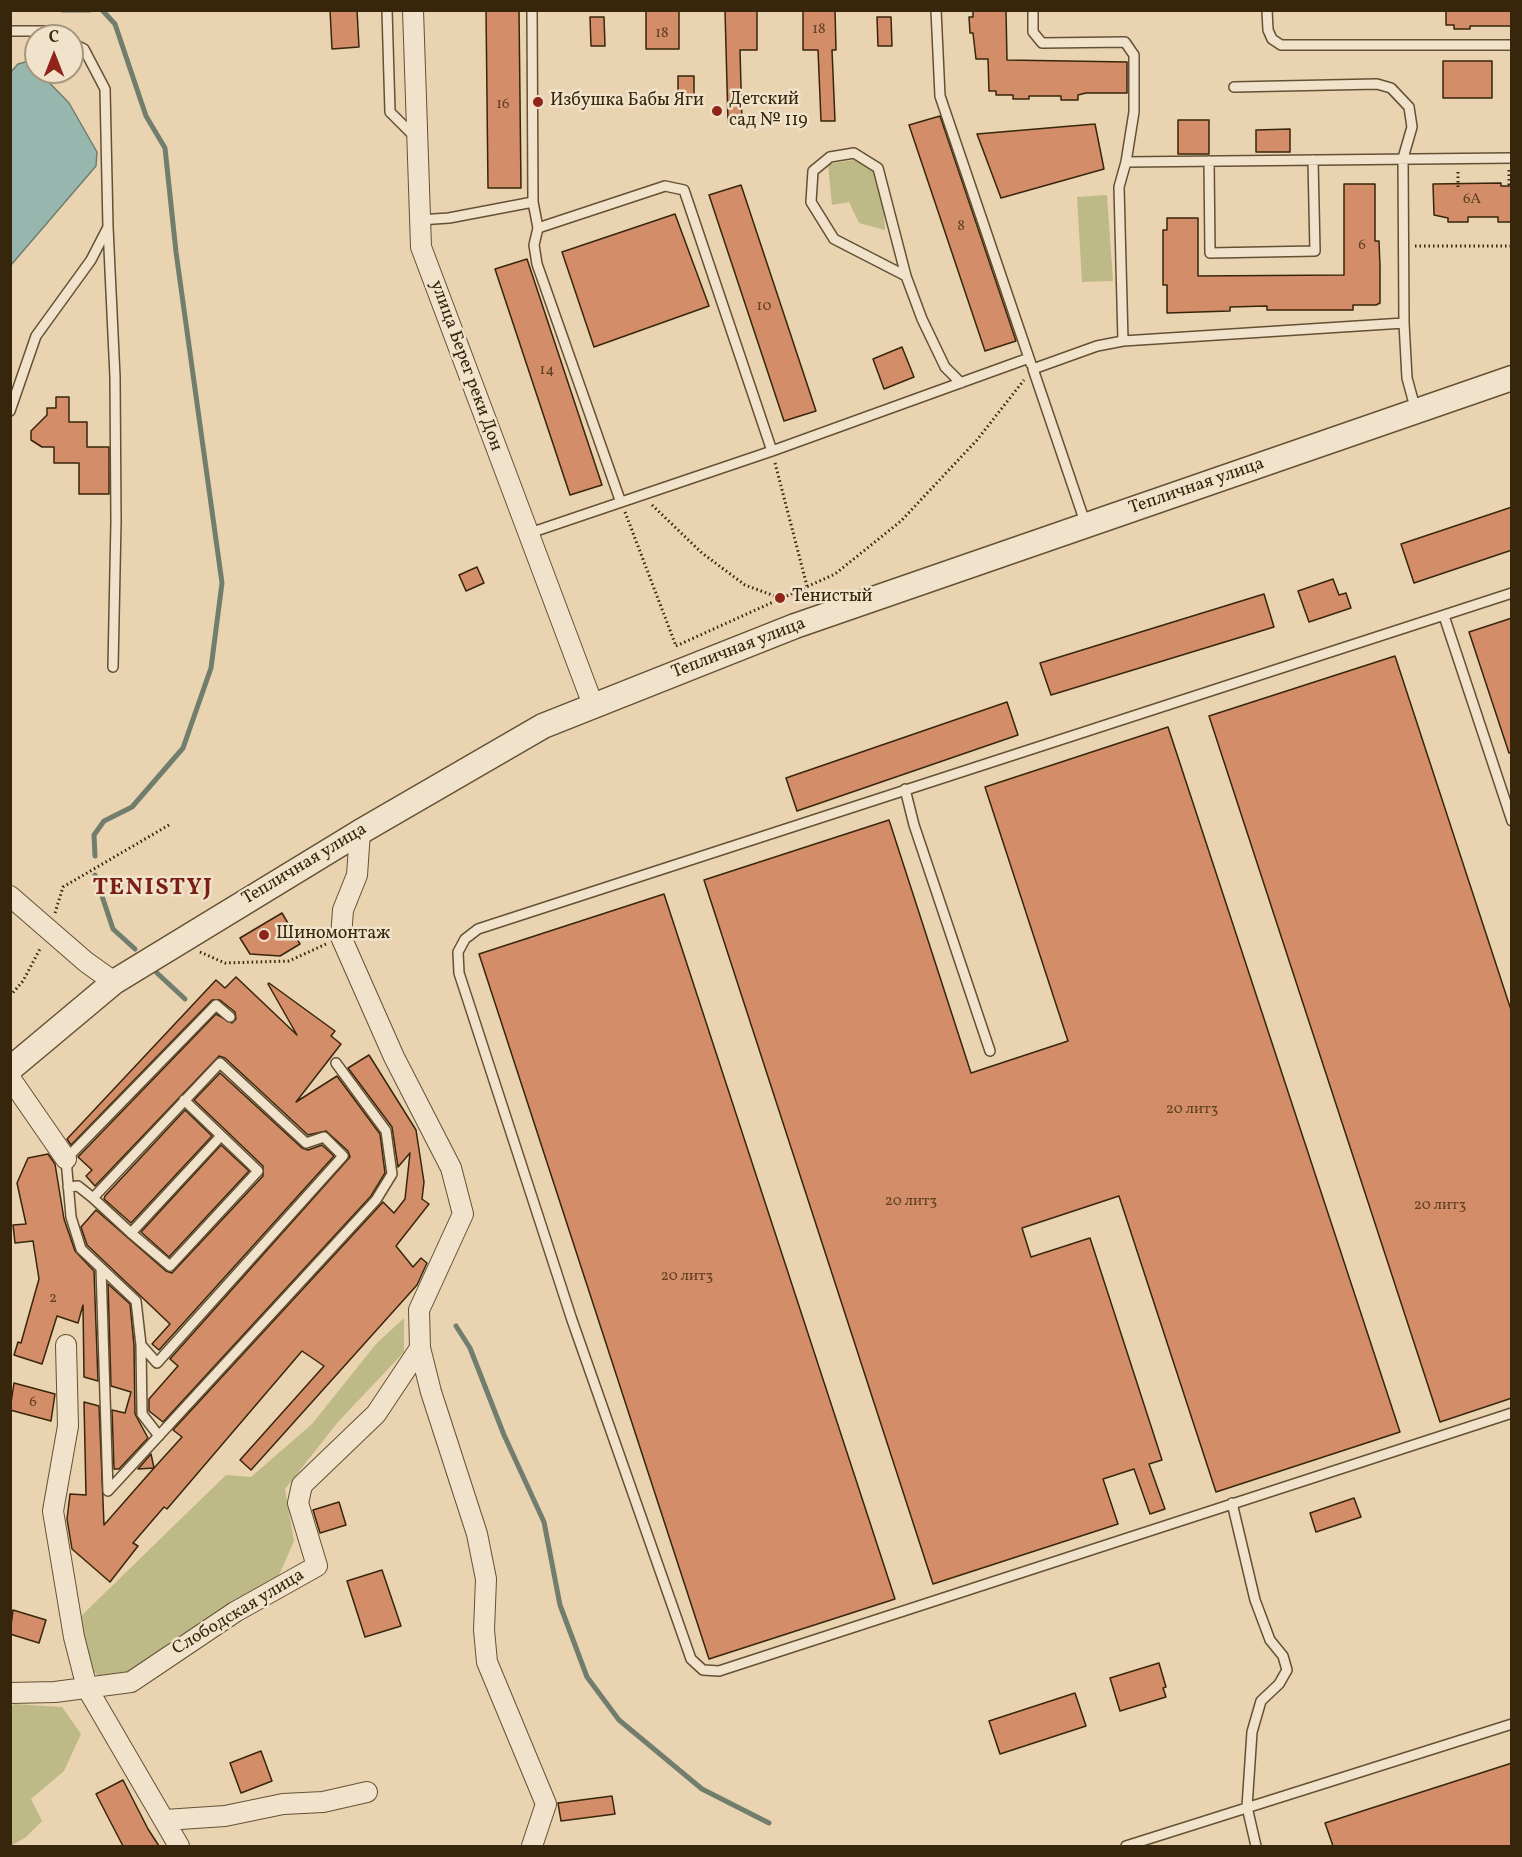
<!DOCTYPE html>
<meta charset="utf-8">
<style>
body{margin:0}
#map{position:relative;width:1522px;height:1857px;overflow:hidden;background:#e9d3b0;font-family:Vollkorn,serif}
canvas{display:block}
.frame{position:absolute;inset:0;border:12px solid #37260b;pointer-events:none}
.north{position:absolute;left:24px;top:24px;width:60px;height:60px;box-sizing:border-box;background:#f1e2cc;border:2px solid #a7977f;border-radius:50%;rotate:0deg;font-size:16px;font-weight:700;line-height:24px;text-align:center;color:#37260b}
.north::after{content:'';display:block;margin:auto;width:21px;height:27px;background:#8f2418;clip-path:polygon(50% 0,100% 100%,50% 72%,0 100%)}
</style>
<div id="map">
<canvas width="1522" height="1857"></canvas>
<div class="frame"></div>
<div class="north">С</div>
</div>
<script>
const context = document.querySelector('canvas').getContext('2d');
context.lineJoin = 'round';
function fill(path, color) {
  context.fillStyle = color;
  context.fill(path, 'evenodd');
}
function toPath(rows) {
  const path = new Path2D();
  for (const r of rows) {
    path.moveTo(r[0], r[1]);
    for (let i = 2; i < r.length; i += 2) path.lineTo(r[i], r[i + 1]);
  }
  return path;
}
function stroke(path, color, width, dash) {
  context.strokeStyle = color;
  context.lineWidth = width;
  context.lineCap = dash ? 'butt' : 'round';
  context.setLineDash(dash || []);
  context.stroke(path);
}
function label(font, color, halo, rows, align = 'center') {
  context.font = font + ' Vollkorn,serif';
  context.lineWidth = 5;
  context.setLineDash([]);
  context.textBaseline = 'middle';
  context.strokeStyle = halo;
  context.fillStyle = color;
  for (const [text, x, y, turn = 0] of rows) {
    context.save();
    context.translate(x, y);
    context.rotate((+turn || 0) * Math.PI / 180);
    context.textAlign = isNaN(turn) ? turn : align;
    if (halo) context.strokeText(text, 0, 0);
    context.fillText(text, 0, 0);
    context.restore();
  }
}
const green = toPath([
 [854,160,875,170,883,201,885,230,859,223,849,202,832,205,828,164],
 [1107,195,1113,281,1082,282,1077,197],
 [404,1318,404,1352,338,1422,285,1489,294,1541,276,1582,169,1642,135,1679,101,1678,87,1666,79,1618,226,1475,251,1477,312,1424,376,1344],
 [14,1704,62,1707,81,1734,64,1771,31,1799,42,1821,26,1837,11,1846,10,1709]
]);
const water = toPath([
 [29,61,36,72,39,72,69,103,97,152,96,166,11,265,11,72,18,64,29,61]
]);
const stream = toPath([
 [62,10,90,10],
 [95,856,94,835,104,821,132,807,183,748,211,668,222,583,176,252,165,148,146,116,115,24,102,10],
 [95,875,113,929,135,949],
 [157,973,185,999],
 [456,1326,470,1348,504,1435,544,1522,560,1605,587,1677,619,1720,702,1789,769,1823]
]);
const building = toPath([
 [330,10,357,10,359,47,332,49,330,10],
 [486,10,519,10,521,188,488,188,486,10],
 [646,10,679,10,679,49,646,49,646,10],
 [725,10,757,10,757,50,740,50,742,122,728,122,725,10],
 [803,10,835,10,836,50,832,50,835,121,821,121,818,50,803,50,803,10],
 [973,10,1006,10,1007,60,1127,62,1127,93,1086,93,1078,95,1078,100,1061,100,1061,96,1029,96,1029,99,1013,99,1013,95,996,95,996,91,989,91,988,59,976,59,973,33,970,33,969,17,973,17,973,10],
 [1446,10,1512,10,1512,26,1470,26,1470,29,1454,29,1454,25,1446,25,1446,10],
 [590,17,604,17,605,46,591,46,590,17],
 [877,17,891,17,892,46,878,46,877,17],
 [1443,61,1492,61,1492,98,1443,98,1443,61],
 [678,76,694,76,694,99,678,99,678,76],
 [940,116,1016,341,985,351,909,125,940,116],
 [1178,120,1209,120,1209,154,1178,154,1178,120],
 [1095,124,1104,169,1001,198,977,134,1095,124],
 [1290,129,1290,152,1256,152,1256,130,1290,129],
 [1501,183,1501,186,1512,186,1512,222,1498,222,1498,217,1468,217,1468,222,1448,222,1448,218,1434,215,1433,184,1501,183],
 [1344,184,1375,184,1375,241,1379,241,1380,266,1380,303,1376,305,1353,305,1353,310,1267,310,1267,306,1230,307,1230,311,1167,313,1167,285,1163,285,1163,230,1167,230,1167,218,1198,218,1198,276,1344,275,1344,184],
 [741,185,816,411,784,421,709,195,741,185],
 [675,214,709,306,594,347,562,252,675,214],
 [527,259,602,485,570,495,495,269,527,259],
 [902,347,914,377,884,389,873,359,902,347],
 [56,397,69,397,69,422,87,422,87,447,109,447,109,494,79,494,79,463,54,463,54,447,42,447,31,440,31,431,47,415,47,408,56,408,56,397],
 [1512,507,1512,550,1414,583,1401,544,1512,507],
 [477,567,484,583,466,591,459,575,477,567],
 [1333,579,1339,595,1346,593,1351,608,1309,622,1298,591,1333,579],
 [1264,594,1274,627,1051,695,1040,663,1264,594],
 [1512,618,1512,752,1509,753,1469,632,1512,618],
 [1395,656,1512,1013,1512,1398,1440,1422,1209,716,1395,656],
 [1007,702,1018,735,797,811,786,778,1007,702],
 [1168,727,1400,1432,1216,1492,1119,1196,1022,1228,1031,1257,1090,1238,1162,1460,1149,1464,1165,1509,1150,1514,1134,1469,1103,1479,1118,1524,933,1584,704,880,889,820,971,1073,1068,1041,985,787,1168,727],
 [664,894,895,1599,709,1659,479,954,664,894],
 [282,913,300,944,280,956,250,954,240,938,282,913],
 [236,977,297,1035,268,984,269,983,335,1031,331,1036,341,1044,296,1102,337,1076,380,1134,385,1173,371,1196,163,1422,149,1411,149,1399,178,1366,170,1359,350,1157,348,1151,326,1131,308,1135,225,1058,219,1056,95,1186,86,1176,92,1170,78,1157,216,1014,232,1023,236,1019,235,1012,220,1000,212,1000,71,1145,67,1139,216,980,225,988,236,977],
 [369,1055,416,1130,424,1182,422,1199,429,1204,396,1246,413,1267,421,1258,427,1263,417,1285,251,1470,240,1460,324,1366,302,1351,167,1509,164,1507,133,1543,138,1546,110,1582,72,1549,67,1519,70,1494,86,1495,84,1402,99,1406,104,1525,154,1468,138,1469,151,1454,154,1468,182,1437,173,1430,383,1202,394,1213,405,1199,410,1153,398,1167,392,1127,348,1068,369,1055],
 [220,1073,302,1148,308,1150,322,1145,334,1156,159,1350,152,1344,170,1324,87,1245,81,1227,96,1210,166,1271,172,1273,263,1176,263,1166,194,1100,220,1073],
 [185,1110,212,1136,131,1223,104,1199,105,1196,185,1110],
 [221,1145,249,1171,169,1257,141,1232,221,1145],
 [48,1154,55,1164,64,1219,75,1251,94,1271,98,1381,84,1377,83,1305,78,1323,57,1316,42,1364,14,1355,18,1342,21,1343,39,1279,33,1241,15,1243,13,1225,26,1224,17,1183,28,1158,48,1154],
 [108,1284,130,1304,134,1345,135,1414,148,1438,119,1469,114,1469,112,1410,125,1413,131,1392,111,1386,108,1284],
 [14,1383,55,1394,51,1421,10,1410,14,1383],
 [1354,1498,1361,1517,1316,1532,1310,1513,1354,1498],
 [339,1502,346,1525,320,1533,313,1510,339,1502],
 [382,1570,401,1626,365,1637,347,1581,382,1570],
 [13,1610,46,1620,39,1643,10,1634,13,1610],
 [1159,1663,1166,1687,1163,1688,1166,1697,1120,1711,1110,1678,1159,1663],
 [1075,1693,1086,1726,1000,1754,989,1721,1075,1693],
 [261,1751,272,1781,241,1793,230,1763,261,1751],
 [1512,1763,1512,1846,1333,1846,1325,1823,1512,1763],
 [123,1780,148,1829,159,1846,123,1846,96,1794,123,1780],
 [612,1796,615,1814,561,1821,558,1803,612,1796]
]);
const path = toPath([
 [1509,170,1509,186],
 [1458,187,1458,171],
 [1415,246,1512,246],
 [775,463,807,586],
 [652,505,702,553,745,585,780,598],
 [625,512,676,646],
 [676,646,835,574,901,521,977,440,1024,380],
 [55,913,63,887,169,825],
 [200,952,225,963,289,961,326,944],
 [10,996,23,981,41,947]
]);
const service = toPath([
 [387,10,390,112,415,137],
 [532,10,533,202,538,228,534,245,537,264,620,500],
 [936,10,940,96,1031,364],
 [1033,10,1033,32,1042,43,1125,42,1134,55,1134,112,1126,162,1119,187,1123,341],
 [1267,10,1268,30,1272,39,1281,45,1512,45],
 [10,31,51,31,60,36],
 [1234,87,1377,84,1391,88,1409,107,1412,127,1403,158,1404,323,1407,378,1416,411],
 [1209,161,1210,253,1315,251,1313,160],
 [1126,162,1512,158],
 [419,220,449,218,533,202],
 [108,227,115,377,116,521,113,667],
 [538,228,665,186,684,190,772,451],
 [906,276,834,239,811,202,813,171,830,157,854,153,878,168,906,276,922,319,945,367,961,383],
 [10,411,36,336,91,260,108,227,105,89,84,49,72,43],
 [1086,525,1033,369,1097,346,1123,341,1404,323],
 [527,534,772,451,1029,358],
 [1512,593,478,929,465,939,458,952,459,973,572,1320,691,1659,703,1670,719,1671,1512,1413],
 [1444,616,1512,821],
 [905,789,914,825,990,1051],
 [184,1100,258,1171,170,1266,131,1233,220,1137],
 [68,1187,78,1186,93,1198,220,1063,306,1143,324,1137,343,1156,157,1363,141,1345],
 [93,1198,131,1233],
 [101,1268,108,1491,376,1200,392,1174,386,1131,336,1063],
 [159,1436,142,1414,141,1345,136,1301,81,1249,71,1217,66,1159,216,1005,230,1017],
 [1232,1503,1255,1600,1270,1640,1283,1656,1287,1670,1279,1684,1261,1701,1252,1732,1247,1807,1256,1846],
 [1126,1846,1512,1724]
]);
const minor = toPath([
 [413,10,421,247,593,705],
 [360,832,357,875,343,910,341,937,394,1057,451,1168,463,1214,419,1310,420,1348,431,1392,477,1534,486,1579,484,1630,487,1662,546,1804,532,1846],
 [10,896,86,962,114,982],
 [10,1078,66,1159],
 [66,1345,68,1426,53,1511,74,1637,87,1688,179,1846],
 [10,1693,55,1692,131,1682,235,1612,317,1566,298,1503,302,1485,376,1414,420,1348],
 [165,1820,225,1816,283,1804,323,1802,367,1792]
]);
const tertiary = toPath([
 [10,1069,114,982,360,832,543,726,795,626,1512,378]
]);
const markers = [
 [538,102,6,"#8f2418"],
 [717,111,6,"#8f2418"],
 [780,598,6,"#8f2418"],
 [264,935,6,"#8f2418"]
];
const numberNames = [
 ["18",819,30],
 ["18",662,34],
 ["16",503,105],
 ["6А",1472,200],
 ["8",961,227],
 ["6",1362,246],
 ["10",764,307],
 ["14",547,371],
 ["20 лит3",1192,1110],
 ["20 лит3",911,1202],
 ["20 лит3",1440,1206],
 ["20 лит3",687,1277],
 ["2",53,1299],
 ["6",33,1403]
];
const poiNames = [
 ["Детский",729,101],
 ["сад № 119",729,122],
 ["Избушка Бабы Яги",550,102],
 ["Тенистый",792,598],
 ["Шиномонтаж",276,935]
];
const streetNames = [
 ["улица Берег реки Дон",465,366,70],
 ["Тепличная улица",1197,487,-19],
 ["Тепличная улица",739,649,-21],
 ["Тепличная улица",305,865,-31],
 ["Слободская улица",239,1613,-31]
];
const districtNames = [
 ["TENISTYJ",153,890]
];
fill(green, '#bdba87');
fill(water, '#97b7ae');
stroke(water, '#717d6d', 1.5);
stroke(stream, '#717d6d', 5);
fill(building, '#d38d68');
stroke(building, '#37260b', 1.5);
stroke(service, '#645134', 12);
stroke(minor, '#645134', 22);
stroke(tertiary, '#645134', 27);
stroke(path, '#37260b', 3, [1.5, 3]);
stroke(service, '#f1e2cc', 9);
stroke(minor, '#f1e2cc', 20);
stroke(tertiary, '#f1e2cc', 24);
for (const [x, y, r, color] of markers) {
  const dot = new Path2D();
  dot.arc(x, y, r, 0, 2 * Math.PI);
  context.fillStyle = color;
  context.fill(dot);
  stroke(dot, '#f1e2cc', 2);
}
label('15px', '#5e4022', null, numberNames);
label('18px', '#37260b', '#f1e2cc', poiNames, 'left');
label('18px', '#37260b', '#f1e2cc', streetNames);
context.letterSpacing = '1.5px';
label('bold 24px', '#7a1f14', '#f1e2cc', districtNames);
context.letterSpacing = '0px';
</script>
